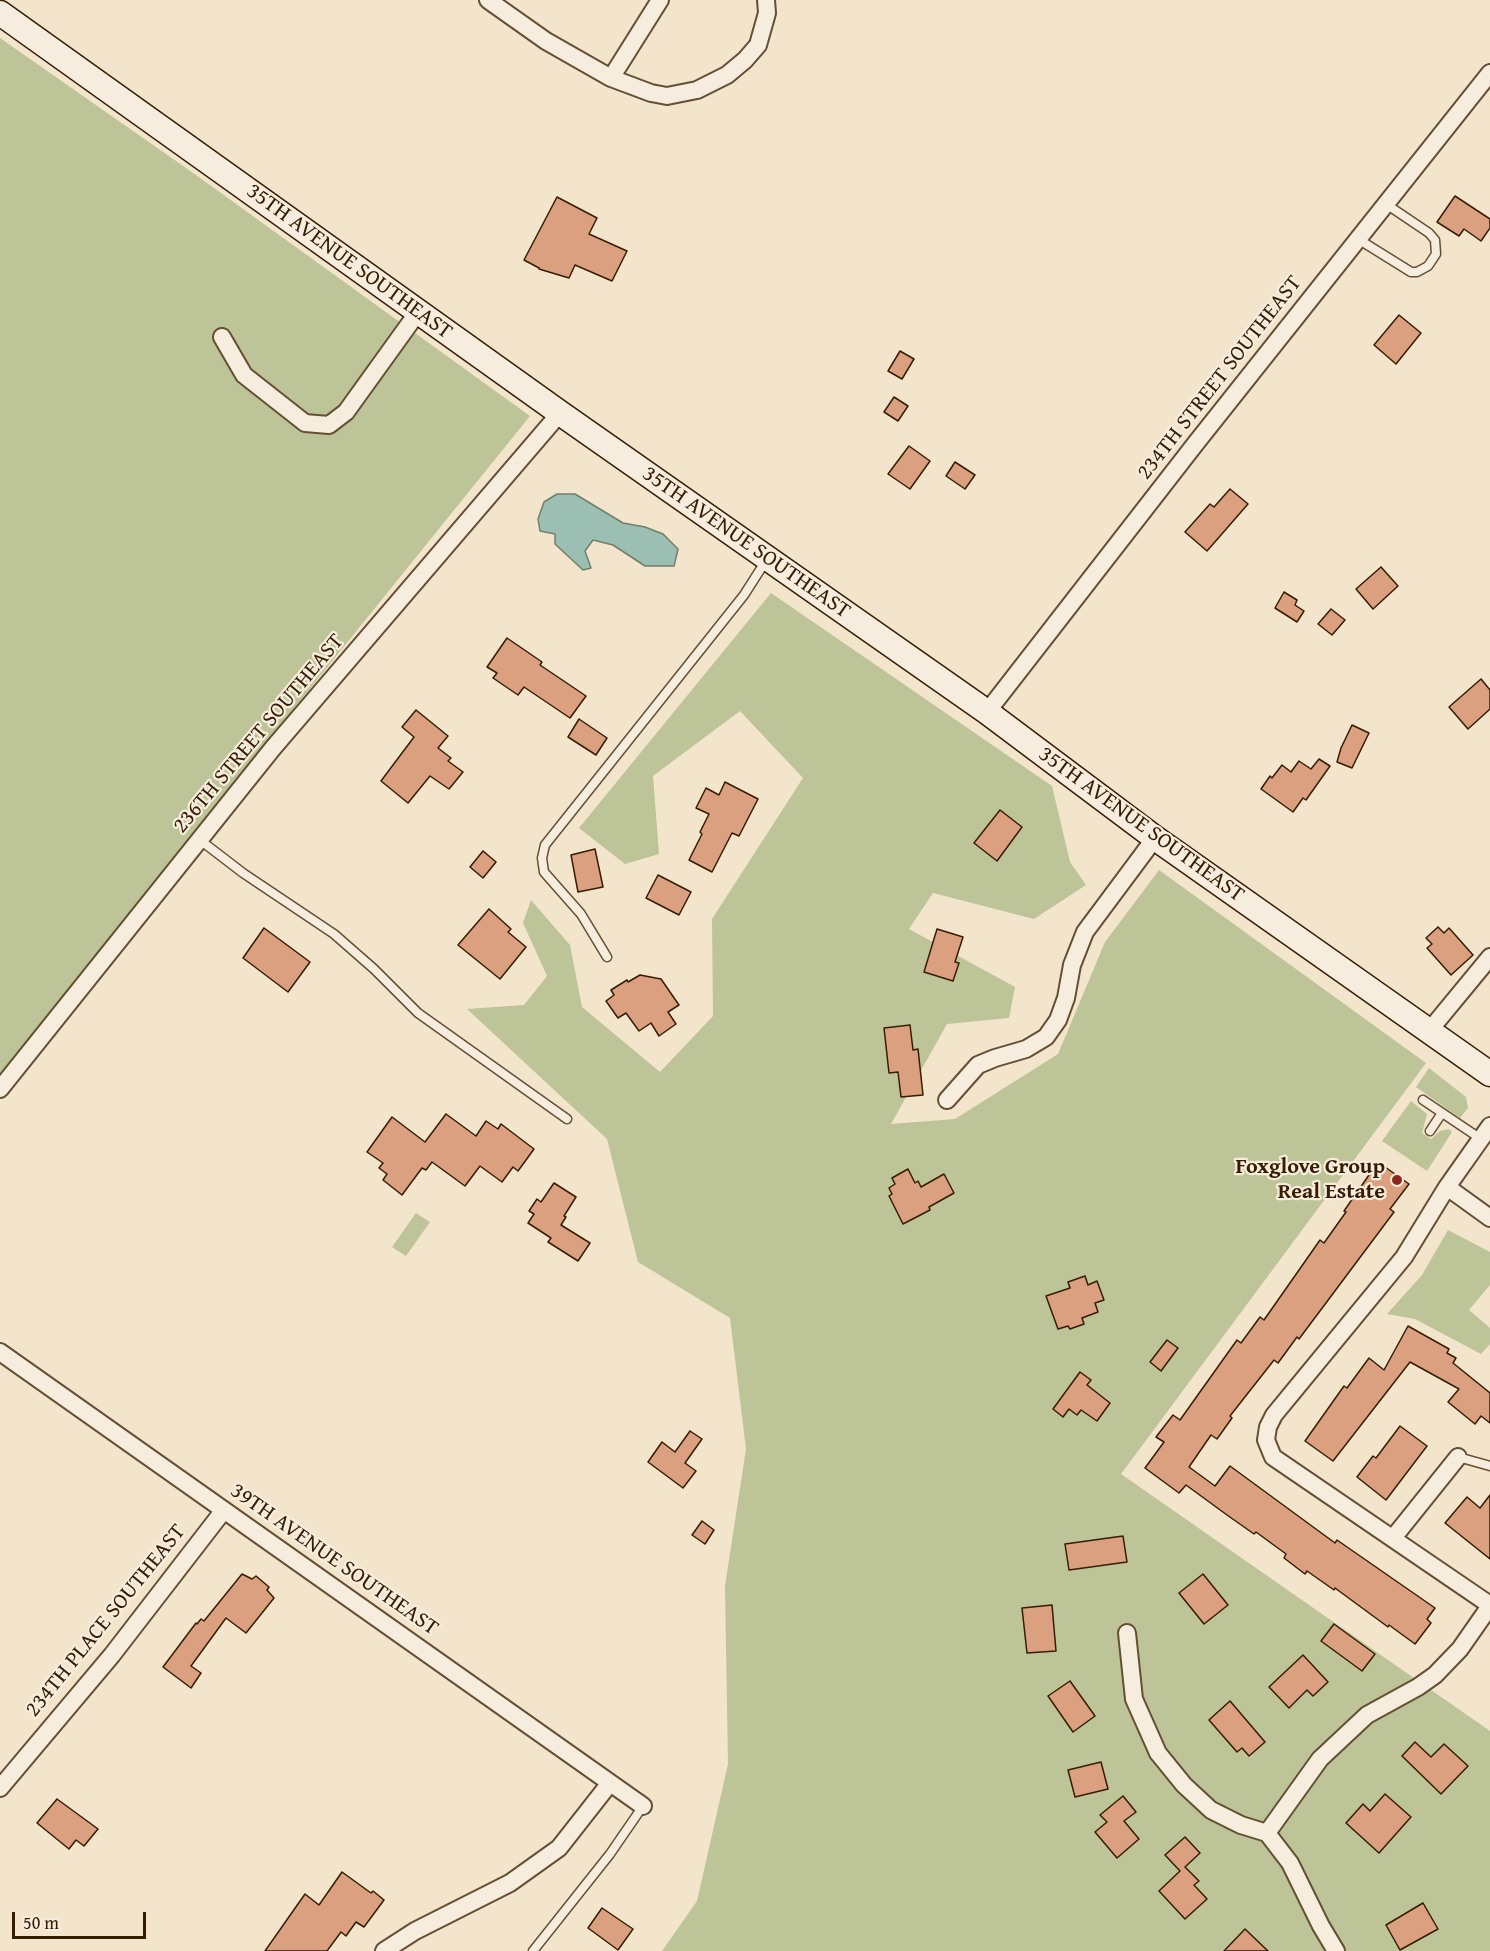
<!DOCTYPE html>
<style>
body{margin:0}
#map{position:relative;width:1490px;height:1951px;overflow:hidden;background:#f3e4cc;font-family:"Gentium Book Plus",serif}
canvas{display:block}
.scale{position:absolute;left:12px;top:1912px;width:134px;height:27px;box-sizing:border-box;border:3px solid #361d00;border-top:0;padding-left:8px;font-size:18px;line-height:21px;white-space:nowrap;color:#361d00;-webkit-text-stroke:4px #f7edde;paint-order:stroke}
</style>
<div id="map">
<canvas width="1490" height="1951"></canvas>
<div class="scale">50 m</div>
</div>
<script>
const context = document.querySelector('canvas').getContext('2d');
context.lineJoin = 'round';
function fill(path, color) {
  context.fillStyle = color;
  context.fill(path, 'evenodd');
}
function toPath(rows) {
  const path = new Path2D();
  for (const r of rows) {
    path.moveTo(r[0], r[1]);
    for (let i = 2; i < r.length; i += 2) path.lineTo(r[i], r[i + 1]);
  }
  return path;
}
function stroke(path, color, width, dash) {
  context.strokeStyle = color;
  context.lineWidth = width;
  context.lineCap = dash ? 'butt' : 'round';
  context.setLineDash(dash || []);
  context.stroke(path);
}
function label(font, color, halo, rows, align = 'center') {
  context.font = font + ' "Gentium Book Plus",serif';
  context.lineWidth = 4.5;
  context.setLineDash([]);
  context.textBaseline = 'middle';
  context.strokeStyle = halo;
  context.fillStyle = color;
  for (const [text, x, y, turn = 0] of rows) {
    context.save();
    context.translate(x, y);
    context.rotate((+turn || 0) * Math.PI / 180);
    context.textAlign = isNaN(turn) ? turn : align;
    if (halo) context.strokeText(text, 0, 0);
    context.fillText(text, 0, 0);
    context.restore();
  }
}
const green = toPath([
 [0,38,196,175,530,416,266,743,273,748,0,1089],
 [771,593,1052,786,1070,862,1086,885,1034,919,933,893,909,929,1015,987,1009,1018,947,1024,891,1124,955,1119,1058,1054,1105,942,1159,870,1426,1063,1121,1474,1490,1731,1490,1951,662,1951,697,1901,728,1764,725,1586,746,1449,730,1318,638,1262,607,1139,467,1009,524,1005,547,976,523,923,531,900,570,945,582,1007,660,1072,713,1016,712,919,803,778,740,711,653,776,659,854,625,864,579,828],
 [1429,1068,1466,1097,1468,1108,1460,1118,1416,1087],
 [1411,1101,1427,1114,1422,1133,1431,1139,1440,1131,1449,1129,1452,1132,1427,1171,1382,1141],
 [416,1213,430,1222,406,1256,392,1247],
 [1448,1230,1490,1252,1490,1285,1469,1310,1490,1328,1490,1344,1481,1354,1415,1319,1387,1314,1422,1275]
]);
const water = toPath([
 [557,494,575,494,623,523,645,527,663,534,678,549,674,566,645,566,613,545,593,540,585,551,591,568,583,570,555,544,555,534,540,531,538,519,544,502,557,494]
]);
const building = toPath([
 [1455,196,1490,219,1490,228,1481,241,1464,229,1459,236,1437,222,1455,196],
 [557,197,597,218,589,234,627,251,612,281,575,265,569,278,539,269,539,268,524,260,557,197],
 [1399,315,1421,333,1396,364,1374,345,1399,315],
 [900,351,914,359,902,379,888,371,900,351],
 [894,397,908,406,898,421,884,412,894,397],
 [909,446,930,461,910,489,888,474,909,446],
 [955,462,975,475,965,489,946,476,955,462],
 [1230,489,1248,504,1207,551,1185,532,1210,504,1214,507,1230,489],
 [1381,567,1398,586,1373,609,1356,589,1381,567],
 [1284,592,1297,600,1295,605,1304,611,1297,622,1275,608,1284,592],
 [1331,609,1345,620,1332,635,1318,624,1331,609],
 [507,638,542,662,540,665,586,696,570,718,524,687,518,695,493,678,497,673,487,667,507,638],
 [1481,679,1490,690,1490,709,1468,729,1449,707,1481,679],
 [416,710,448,736,438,748,451,758,448,761,463,772,449,789,430,776,408,803,381,781,414,737,402,727,416,710],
 [579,719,607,738,596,755,568,737,579,719],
 [1352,725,1369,733,1352,768,1337,762,1341,748,1352,725],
 [1319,759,1330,766,1306,800,1303,798,1293,812,1261,789,1270,776,1272,778,1282,765,1291,772,1299,761,1311,769,1319,759],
 [725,782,758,799,739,836,732,833,712,872,689,860,702,834,700,832,709,814,696,808,706,788,719,795,725,782],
 [1000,810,1022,827,997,861,974,843,1000,810],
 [595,849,603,887,578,892,571,855,595,849],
 [483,851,496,862,483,878,470,867,483,851],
 [658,875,691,892,679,915,646,898,658,875],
 [489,909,511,929,508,932,526,947,500,979,458,945,489,909],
 [1438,927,1444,933,1449,928,1473,955,1451,975,1427,948,1432,944,1426,938,1438,927],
 [264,928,310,962,288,992,243,958,264,928],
 [937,929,963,937,955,962,959,963,953,981,924,972,937,929],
 [640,975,661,979,679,1005,668,1012,676,1024,659,1036,651,1023,639,1031,626,1013,618,1018,606,1001,614,995,611,990,627,980,628,982,640,975],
 [910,1025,913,1050,918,1049,923,1095,901,1097,898,1072,889,1073,884,1028,910,1025],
 [446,1114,476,1136,486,1121,498,1129,501,1124,534,1149,518,1171,513,1167,502,1182,480,1166,465,1186,432,1162,426,1170,422,1168,402,1195,383,1180,387,1174,379,1168,383,1163,367,1152,392,1117,425,1142,446,1114],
 [1378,1162,1409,1184,1390,1209,1394,1212,1299,1339,1297,1337,1278,1363,1274,1360,1230,1416,1232,1418,1217,1439,1211,1435,1189,1467,1215,1486,1230,1466,1335,1543,1337,1540,1435,1608,1427,1619,1431,1623,1415,1644,1389,1625,1388,1627,1335,1588,1334,1590,1307,1571,1305,1574,1284,1558,1286,1554,1256,1532,1254,1534,1227,1515,1186,1485,1179,1493,1145,1468,1164,1442,1156,1437,1173,1415,1180,1420,1237,1340,1241,1343,1260,1317,1264,1320,1320,1240,1324,1243,1346,1212,1344,1211,1378,1162],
 [908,1169,915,1183,918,1181,921,1187,944,1174,954,1193,929,1207,930,1210,903,1224,889,1196,892,1194,889,1188,895,1184,892,1178,908,1169],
 [554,1183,576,1197,564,1216,566,1217,561,1225,590,1243,578,1261,548,1242,551,1238,528,1223,534,1214,529,1211,537,1199,541,1202,554,1183],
 [1085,1276,1088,1285,1097,1281,1104,1300,1095,1303,1098,1312,1082,1318,1084,1324,1070,1329,1068,1326,1058,1329,1046,1296,1070,1288,1068,1282,1085,1276],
 [1408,1326,1449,1349,1447,1353,1456,1358,1453,1363,1490,1393,1490,1423,1481,1416,1475,1424,1448,1402,1459,1389,1410,1362,1333,1461,1305,1441,1344,1386,1347,1388,1369,1358,1384,1370,1408,1326],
 [1167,1340,1178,1348,1161,1371,1150,1362,1167,1340],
 [1080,1372,1091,1380,1087,1385,1110,1403,1097,1421,1081,1410,1077,1415,1069,1409,1063,1417,1053,1409,1080,1372],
 [1400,1426,1427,1446,1386,1500,1357,1477,1373,1456,1376,1458,1400,1426],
 [690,1431,702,1439,685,1463,696,1471,683,1488,648,1462,662,1442,675,1452,690,1431],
 [1490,1495,1490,1559,1445,1523,1467,1497,1480,1508,1490,1495],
 [702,1521,714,1530,705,1544,692,1535,702,1521],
 [1123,1536,1127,1562,1069,1570,1065,1544,1123,1536],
 [242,1574,252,1579,256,1576,269,1587,267,1590,274,1598,246,1633,226,1618,191,1666,201,1673,191,1688,163,1667,196,1623,197,1624,201,1619,204,1621,242,1574],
 [1203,1574,1228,1605,1204,1624,1179,1593,1203,1574],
 [1052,1605,1056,1651,1027,1653,1022,1608,1052,1605],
 [1334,1624,1375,1654,1362,1671,1321,1641,1334,1624],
 [1303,1655,1328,1682,1313,1696,1307,1690,1289,1708,1269,1687,1303,1655],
 [1070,1681,1095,1716,1073,1732,1048,1696,1070,1681],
 [1230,1701,1265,1742,1249,1756,1242,1748,1237,1752,1209,1720,1230,1701],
 [1415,1742,1431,1757,1444,1744,1468,1766,1441,1794,1402,1756,1415,1742],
 [1101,1762,1108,1789,1075,1797,1068,1770,1101,1762],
 [1385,1794,1411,1817,1379,1853,1346,1823,1363,1804,1370,1811,1385,1794],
 [1123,1796,1136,1812,1124,1821,1139,1839,1117,1858,1095,1832,1107,1822,1100,1815,1123,1796],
 [57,1799,98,1829,84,1846,76,1840,69,1849,37,1823,57,1799],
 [1185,1837,1200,1853,1185,1867,1199,1881,1194,1885,1207,1899,1185,1919,1159,1891,1180,1871,1165,1855,1185,1837],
 [342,1872,371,1893,373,1891,384,1900,364,1927,356,1922,346,1936,341,1932,327,1951,265,1951,305,1894,319,1905,342,1872],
 [1423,1903,1438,1929,1400,1950,1386,1925,1423,1903],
 [602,1908,633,1929,618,1950,588,1928,602,1908],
 [1245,1929,1268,1951,1224,1951,1245,1929]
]);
const lane = toPath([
 [1358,239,1411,272,1417,272,1428,266,1436,254,1435,240,1429,233,1386,204],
 [200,840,243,873,334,934,374,969,418,1013,567,1119],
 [607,957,581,914,544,872,542,858,545,845,744,595,767,559],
 [1423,1100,1481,1139],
 [1430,1131,1442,1113],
 [1458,1457,1490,1466],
 [533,1951,610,1854,643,1806]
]);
const street = toPath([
 [488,0,546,41,611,78,651,93,667,96,697,90,727,75,745,60,758,45,767,13,766,0],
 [611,78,660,0],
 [222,337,244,375,305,423,329,425,346,412,418,312],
 [987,712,1196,443,1490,73],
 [1429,1031,1490,957],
 [0,1089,273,748,560,413],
 [947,1100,978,1065,995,1058,1026,1049,1046,1037,1058,1020,1066,998,1072,965,1085,932,1155,838],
 [1490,1126,1447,1187,1404,1257,1274,1415,1268,1427,1266,1440,1273,1457,1490,1605],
 [1447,1187,1490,1218],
 [0,1352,643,1806],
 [1393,1538,1458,1457],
 [1127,1633,1134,1699,1158,1753,1184,1785,1211,1810,1241,1825,1267,1833,1290,1863,1321,1926,1336,1951],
 [0,1788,112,1655,224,1510],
 [1267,1833,1320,1759,1367,1715,1418,1687,1435,1675,1460,1649,1490,1606],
 [384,1951,415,1931,510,1883,559,1848,610,1783]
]);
const secondary = toPath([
 [0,13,560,413,987,712,1155,838,1490,1074]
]);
const markers = [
 [1397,1180,6,"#8f2418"]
];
const streetNames = [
 ["35TH AVENUE SOUTHEAST",349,262,36],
 ["234TH STREET SOUTHEAST",1220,378,-52],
 ["35TH AVENUE SOUTHEAST",746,543,35],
 ["236TH STREET SOUTHEAST",259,734,-50],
 ["35TH AVENUE SOUTHEAST",1141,825,36],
 ["39TH AVENUE SOUTHEAST",334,1560,35],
 ["234TH PLACE SOUTHEAST",106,1621,-51]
];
const poiNames = [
 ["Foxglove Group",1385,1167],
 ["Real Estate",1385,1192]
];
fill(green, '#bdc497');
fill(water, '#9cbfb3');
stroke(water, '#737e6b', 1.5);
fill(building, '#dba080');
stroke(building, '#361d00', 1.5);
stroke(lane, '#654f33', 11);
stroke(street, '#654f33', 20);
stroke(secondary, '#361d00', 27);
stroke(lane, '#f7edde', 8);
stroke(street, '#f7edde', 16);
stroke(secondary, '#f7edde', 24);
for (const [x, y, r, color] of markers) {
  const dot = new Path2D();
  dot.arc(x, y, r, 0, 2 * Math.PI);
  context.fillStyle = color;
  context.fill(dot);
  stroke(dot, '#f7edde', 2);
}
label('22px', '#361d00', '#f7edde', streetNames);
label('bold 22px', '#361d00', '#f7edde', poiNames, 'right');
</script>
